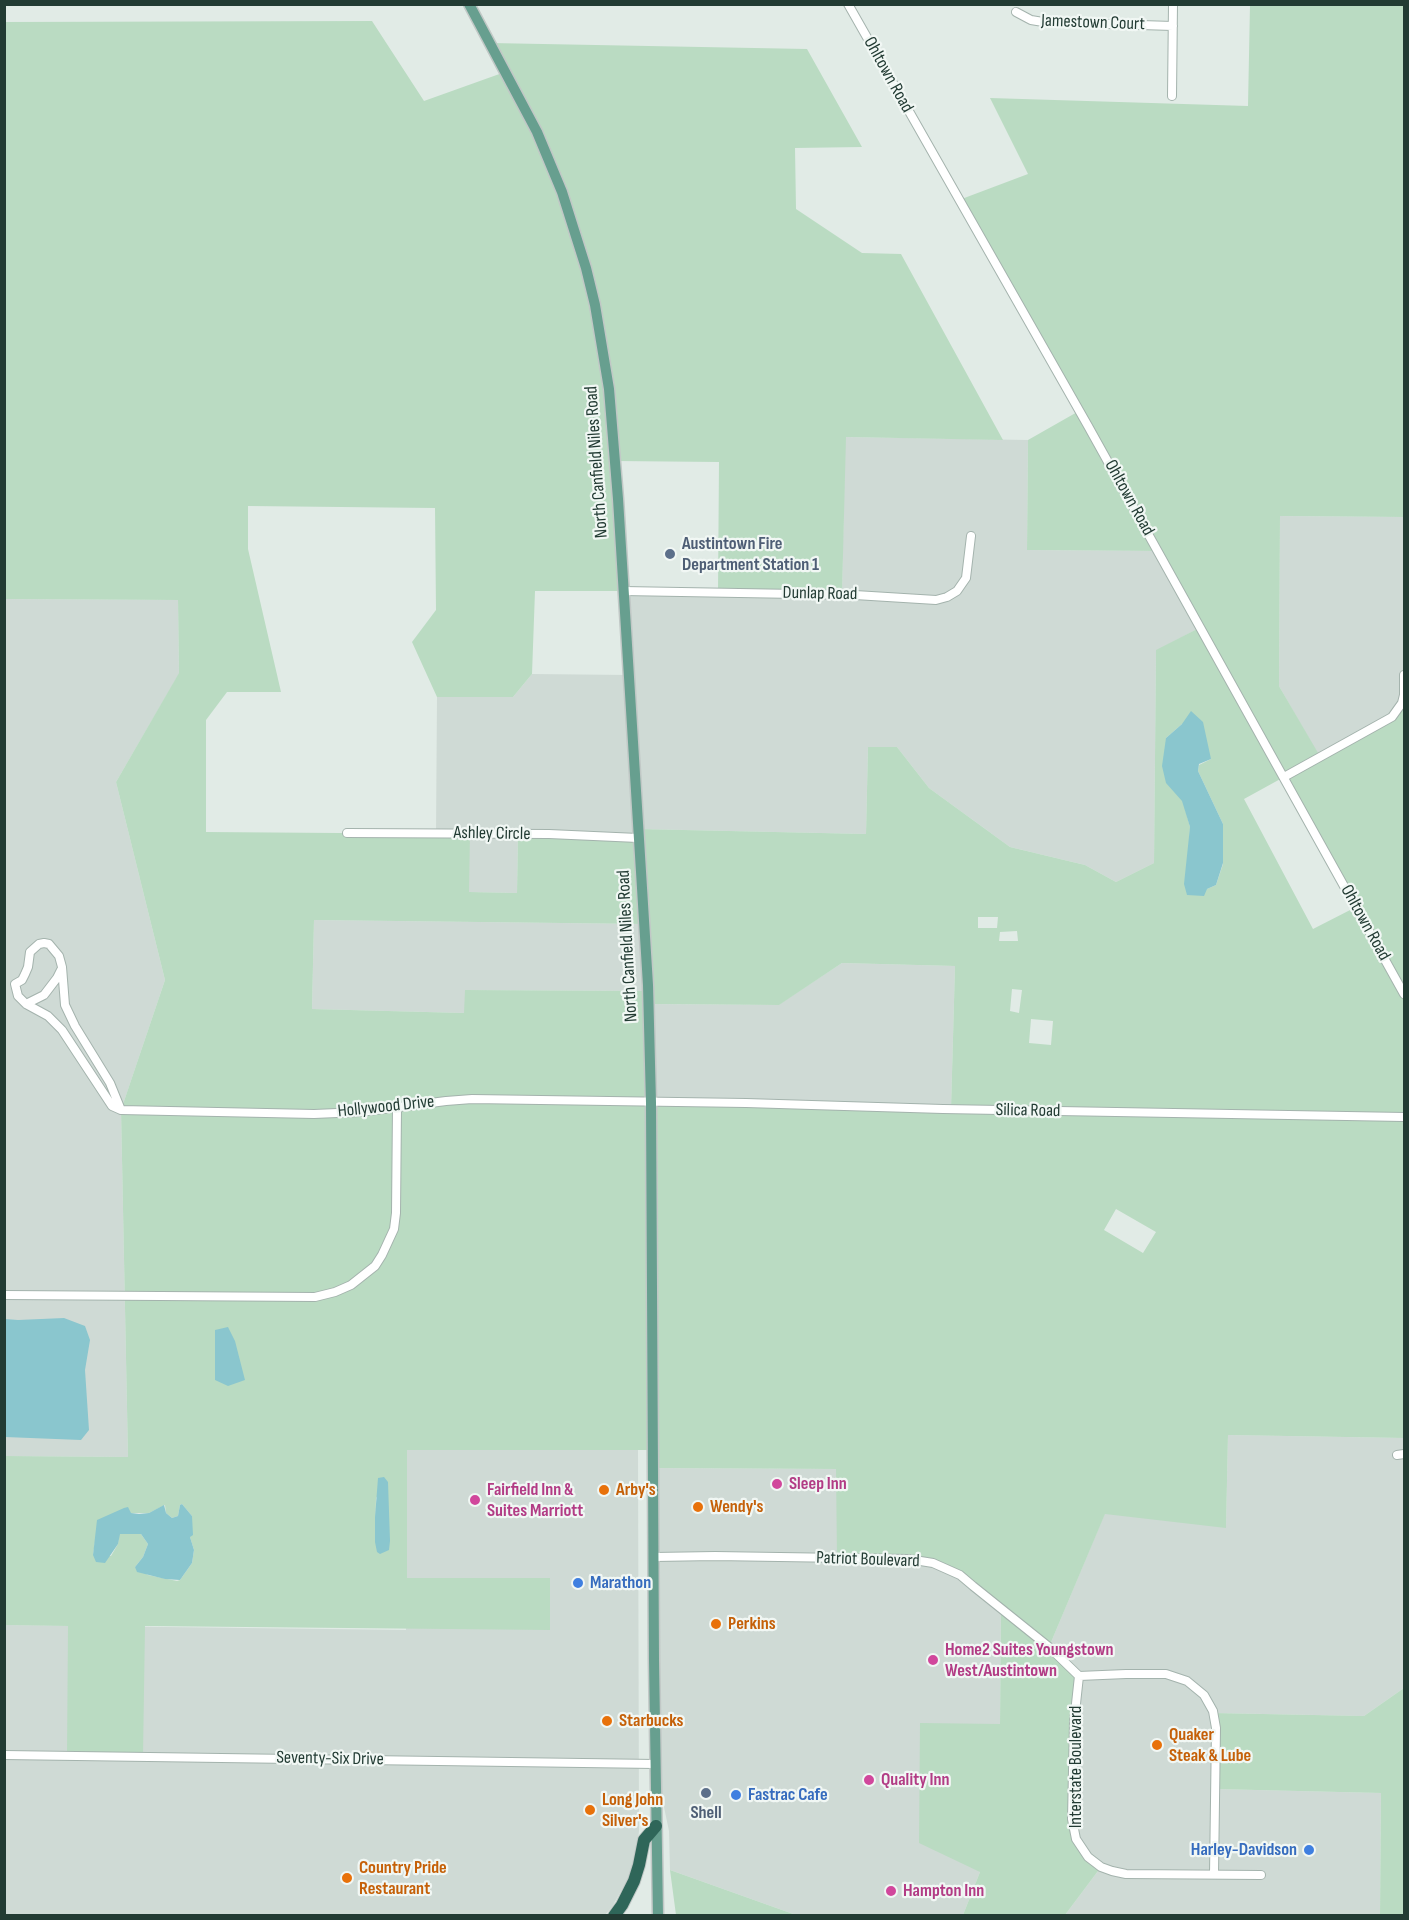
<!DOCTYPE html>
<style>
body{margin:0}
#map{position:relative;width:1409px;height:1920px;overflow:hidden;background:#e1ebe6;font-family:"Sofia Sans Condensed",sans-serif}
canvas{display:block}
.frame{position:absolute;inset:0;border:6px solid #223b33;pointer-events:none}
</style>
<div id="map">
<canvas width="1409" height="1920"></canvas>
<div class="frame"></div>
</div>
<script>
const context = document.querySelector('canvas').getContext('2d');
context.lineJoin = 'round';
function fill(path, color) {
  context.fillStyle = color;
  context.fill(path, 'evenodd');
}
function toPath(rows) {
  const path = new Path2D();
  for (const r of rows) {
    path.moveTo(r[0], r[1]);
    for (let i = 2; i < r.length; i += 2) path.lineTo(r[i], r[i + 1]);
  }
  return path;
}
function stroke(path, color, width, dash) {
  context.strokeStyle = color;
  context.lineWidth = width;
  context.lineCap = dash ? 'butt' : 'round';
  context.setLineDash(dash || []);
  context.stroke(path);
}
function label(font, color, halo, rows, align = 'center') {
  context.font = font + ' "Sofia Sans Condensed",sans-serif';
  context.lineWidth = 4.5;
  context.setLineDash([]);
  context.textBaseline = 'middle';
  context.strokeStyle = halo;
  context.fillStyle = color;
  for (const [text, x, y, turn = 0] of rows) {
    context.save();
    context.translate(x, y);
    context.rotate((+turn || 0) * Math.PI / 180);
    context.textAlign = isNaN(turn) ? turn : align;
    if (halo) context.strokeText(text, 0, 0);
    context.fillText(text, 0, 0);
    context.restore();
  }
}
const built = toPath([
 [845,437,1028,440,1027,550,1159,551,1201,627,1156,651,1154,863,1116,882,1085,865,1010,847,929,788,897,747,868,747,866,834,638,829,638,838,518,835,517,893,469,892,469,834,436,834,437,697,513,697,532,674,628,675,623,591,842,594],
 [1280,516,1404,517,1404,675,1397,711,1320,758,1279,686],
 [5,599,178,600,179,674,116,782,165,980,121,1110,128,1457,5,1456],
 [314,920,644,924,648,991,466,990,465,1013,312,1009],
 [842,963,955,966,951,1109,651,1103,648,1004,778,1005],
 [1228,1435,1404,1438,1404,1688,1364,1716,1214,1713,1215,1789,1381,1793,1380,1915,1065,1915,1101,1867,1076,1839,1049,1647,1105,1513,1226,1527],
 [406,1450,638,1450,639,1831,636,1856,631,1873,612,1907,605,1915,5,1916,5,1625,406,1630],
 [653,1468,836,1469,908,1559,944,1567,1001,1608,1000,1724,920,1724,920,1767,980,1872,963,1915,796,1915,670,1870,669,1831,655,1764]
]);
const green = toPath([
 [1250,5,1404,5,1404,517,1280,516,1279,686,1321,758,1397,711,1404,675,1404,1438,1228,1435,1226,1528,1105,1514,1049,1647,1079,1676,1074,1722,1076,1839,1101,1867,1065,1915,963,1915,980,1872,919,1843,920,1723,1000,1724,1001,1608,973,1586,933,1563,837,1558,836,1469,653,1468,653,1450,407,1450,407,1578,550,1578,550,1630,145,1626,143,1756,67,1755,68,1626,5,1625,5,1456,128,1457,121,1110,165,980,116,782,179,673,178,600,5,599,5,22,372,21,424,101,505,72,490,43,807,49,862,147,795,148,796,209,862,253,901,254,1003,440,846,437,842,594,718,592,719,462,615,461,623,591,535,591,532,674,513,697,437,697,412,642,436,610,435,508,248,506,248,549,281,692,227,692,206,720,206,832,470,834,469,892,517,893,518,835,638,838,638,829,866,834,868,747,897,747,929,788,1010,847,1085,865,1116,882,1154,863,1156,650,1201,627,1159,551,1027,550,1028,440,1079,411,959,200,1028,174,990,98,1248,106],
 [1182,724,1211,759,1199,765,1198,771,1223,824,1223,864,1216,885,1207,889,1189,855,1190,827,1166,738],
 [1284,777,1356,907,1313,929,1244,799],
 [978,917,998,917,997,928,978,928],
 [314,920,644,924,648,991,465,990,464,1013,312,1009],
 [1017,931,1018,941,999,941,1000,932],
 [842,963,955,966,951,1109,651,1103,649,1004,779,1005],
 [1012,989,1022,990,1019,1013,1010,1011],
 [1031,1019,1053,1021,1051,1045,1029,1043],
 [1116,1209,1156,1232,1143,1253,1104,1230],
 [388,1482,388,1503,375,1542,376,1498],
 [182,1504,192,1516,190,1537,194,1550,192,1563,180,1580,177,1581,148,1575,135,1567,143,1557,148,1544,141,1534,119,1534,118,1544,111,1556,93,1555,95,1542,131,1513,149,1513,165,1505,166,1513,172,1518,178,1516,180,1505],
 [1404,1688,1404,1915,1334,1915,1380,1915,1381,1793,1215,1789,1213,1713,1364,1716],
 [670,1870,796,1915,676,1915]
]);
const water = toPath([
 [1191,711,1203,722,1211,759,1199,764,1198,771,1223,824,1223,863,1216,885,1207,889,1204,896,1187,895,1184,884,1190,827,1182,801,1166,783,1162,766,1166,738,1182,724],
 [64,1318,85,1326,90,1340,85,1370,89,1430,81,1440,5,1437,5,1319,18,1320],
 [228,1327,235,1341,245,1380,228,1386,215,1380,215,1330],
 [384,1477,388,1482,390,1541,389,1550,380,1554,377,1552,375,1542,375,1517,378,1478],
 [182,1504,192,1516,193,1535,190,1537,194,1550,192,1563,180,1580,165,1579,137,1572,135,1567,143,1557,148,1544,141,1534,120,1534,118,1544,105,1563,96,1562,93,1555,97,1520,124,1508,128,1507,131,1513,139,1514,149,1513,164,1505,166,1513,172,1518,178,1516,180,1505]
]);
const minor = toPath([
 [848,4,1088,426,1404,994],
 [1016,12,1031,20,1043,22,1173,26],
 [1172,96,1173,4],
 [623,591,855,595,936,600,947,597,957,591,966,578,971,536],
 [1284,777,1392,717,1402,703,1404,695,1404,675],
 [347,833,549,834,638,838],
 [44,943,49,944,59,956,62,967,65,1005,75,1026,110,1083,121,1110,112,1106,62,1030,48,1016,26,1004,18,996,15,984,22,980,25,974,28,967,30,952,39,944,44,943],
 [26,1004,44,995,57,978,61,970],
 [121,1110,314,1114,360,1112,446,1101,472,1099,746,1103,943,1109,1404,1117],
 [4,1295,315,1297,335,1292,351,1285,375,1266,382,1255,394,1229,396,1213,397,1108],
 [1397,1455,1404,1454],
 [654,1557,715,1556,908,1559,933,1563,960,1575,973,1586,1049,1647,1079,1676],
 [1079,1676,1074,1722,1072,1819,1076,1839,1088,1857,1101,1867,1112,1871,1126,1874,1261,1875],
 [1079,1676,1126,1674,1166,1674,1187,1681,1204,1695,1213,1711,1216,1728,1214,1874],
 [4,1755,655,1764]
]);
const major = toPath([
 [469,4,537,132,562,192,586,268,595,305,609,389,618,499,648,985,651,1103,654,1660,658,1916]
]);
const highway = toPath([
 [614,1916,622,1905,634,1881,639,1865,644,1840,656,1826]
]);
const markers = [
 [670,554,6,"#5c6f8a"],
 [777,1484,6,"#d1479c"],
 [604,1490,6,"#e8710a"],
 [475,1500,6,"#d1479c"],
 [698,1507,6,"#e8710a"],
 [578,1583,6,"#3f7fe0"],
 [716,1624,6,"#e8710a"],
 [933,1660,6,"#d1479c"],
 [607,1721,6,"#e8710a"],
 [1157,1745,6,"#e8710a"],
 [869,1780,6,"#d1479c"],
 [706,1793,6,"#5c6f8a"],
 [736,1795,6,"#3f7fe0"],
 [590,1810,6,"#e8710a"],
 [1309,1850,6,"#3f7fe0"],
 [347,1878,6,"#e8710a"],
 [891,1891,6,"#d1479c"]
];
const streetNames = [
 ["Jamestown Court",1093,23,2],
 ["Ohltown Road",888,75,61],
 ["North Canfield Niles Road",597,462,-94],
 ["Ohltown Road",1129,498,61],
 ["Dunlap Road",820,594,1],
 ["Ashley Circle",492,834,1],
 ["Ohltown Road",1365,923,61],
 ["North Canfield Niles Road",628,946,-93],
 ["Hollywood Drive",386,1107,-6],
 ["Silica Road",1028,1111,1],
 ["Patriot Boulevard",868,1560,2],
 ["Seventy-Six Drive",330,1759,1],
 ["Interstate Boulevard",1076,1767,-90]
];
const serviceNames = [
 ["Austintown Fire",682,544],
 ["Department Station 1",682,565],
 ["Shell",706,1813,"center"]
];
const hotelNames = [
 ["Sleep Inn",789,1484],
 ["Fairfield Inn &",487,1490],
 ["Suites Marriott",487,1511],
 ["Home2 Suites Youngstown",945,1650],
 ["West/Austintown",945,1671],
 ["Quality Inn",881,1780],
 ["Hampton Inn",903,1891]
];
const foodNames = [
 ["Arby's",616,1490],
 ["Wendy's",710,1507],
 ["Perkins",728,1624],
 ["Starbucks",619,1721],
 ["Quaker",1169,1735],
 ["Steak & Lube",1169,1756],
 ["Long John",602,1800],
 ["Silver's",602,1821],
 ["Country Pride",359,1868],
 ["Restaurant",359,1889]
];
const shopNames = [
 ["Marathon",590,1583],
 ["Fastrac Cafe",748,1795],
 ["Harley-Davidson",1297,1850,"right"]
];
fill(built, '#cfdad5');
fill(green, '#badbc2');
fill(water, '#8ac6ce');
stroke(minor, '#a4b3ad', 10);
stroke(major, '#c1c8c6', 13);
stroke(highway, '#c1c8c6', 14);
stroke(minor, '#fff', 8);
stroke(major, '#679f8f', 10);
stroke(highway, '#2f6659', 12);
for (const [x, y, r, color] of markers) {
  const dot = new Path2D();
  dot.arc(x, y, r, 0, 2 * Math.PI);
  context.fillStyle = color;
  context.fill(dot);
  stroke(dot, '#f1f7f4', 2);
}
label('18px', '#223b33', '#f1f7f4', streetNames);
label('bold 18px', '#4e5e75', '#f1f7f4', serviceNames, 'left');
label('bold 18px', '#b23c85', '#f1f7f4', hotelNames, 'left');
label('bold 18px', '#c56008', '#f1f7f4', foodNames, 'left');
label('bold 18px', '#366cbe', '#f1f7f4', shopNames, 'left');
</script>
